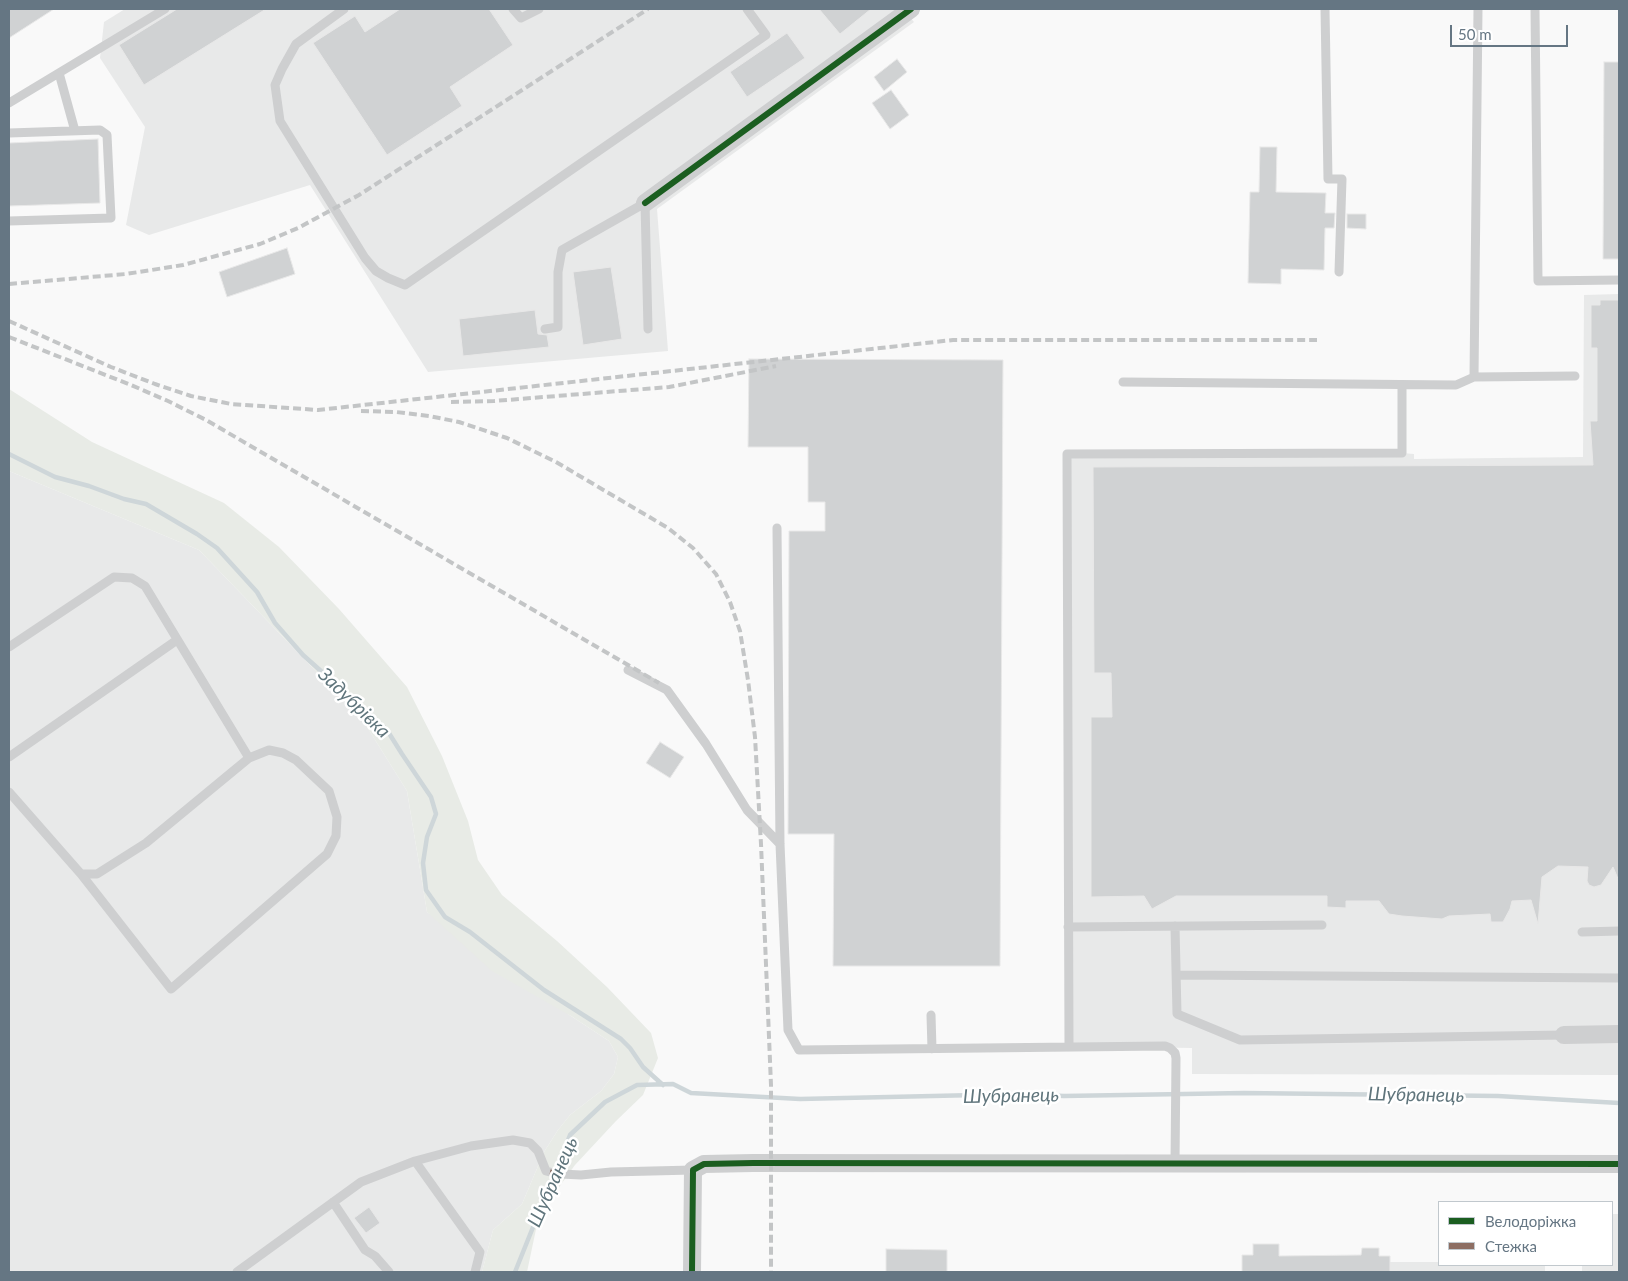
<!DOCTYPE html>
<meta charset="utf-8">
<style>
body{margin:0}
#map{position:relative;width:1628px;height:1281px;overflow:hidden;background:#f9f9f9;font-family:Lato,sans-serif}
canvas{display:block}
.frame{position:absolute;inset:0;border:10px solid #657683;pointer-events:none}
.legend{position:absolute;left:1438px;top:1201px;width:175px;height:65px;box-sizing:border-box;background:#fff;border:1px solid #c1c8cd;margin:0;padding:6px 9px;list-style:none;font-size:15px;color:#657683}
.legend li{display:flex;align-items:center;gap:10px;height:25px}
.legend b{width:25px;border:1px solid #c1c8cd}
.scale{position:absolute;left:1450px;top:25px;width:118px;height:22px;box-sizing:border-box;border:2px solid #657683;border-top:0;padding-left:6px;font-size:15px;line-height:18px;white-space:nowrap;color:#657683;-webkit-text-stroke:4px #fff;paint-order:stroke}
</style>
<div id="map">
<canvas width="1628" height="1281"></canvas>
<div class="frame"></div>
<ul class="legend">
<li><b style="height:6px;background:#1b5e20"></b>Велодоріжка</li>
<li><b style="height:6px;background:#8d6e63"></b>Стежка</li>
</ul>
<div class="scale">50 m</div>
</div>
<script>
const context = document.querySelector('canvas').getContext('2d');
context.lineJoin = 'round';
function fill(path, color) {
  context.fillStyle = color;
  context.fill(path, 'evenodd');
}
function toPath(rows) {
  const path = new Path2D();
  for (const r of rows) {
    path.moveTo(r[0], r[1]);
    for (let i = 2; i < r.length; i += 2) path.lineTo(r[i], r[i + 1]);
  }
  return path;
}
function stroke(path, color, width, dash) {
  context.strokeStyle = color;
  context.lineWidth = width;
  context.lineCap = dash ? 'butt' : 'round';
  context.setLineDash(dash || []);
  context.stroke(path);
}
function label(font, color, halo, rows, align = 'center') {
  context.font = font + ' Lato,sans-serif';
  context.lineWidth = 5;
  context.setLineDash([]);
  context.textBaseline = 'middle';
  context.strokeStyle = halo;
  context.fillStyle = color;
  for (const [text, x, y, turn = 0] of rows) {
    context.save();
    context.translate(x, y);
    context.rotate((+turn || 0) * Math.PI / 180);
    context.textAlign = isNaN(turn) ? turn : align;
    if (halo) context.strokeText(text, 0, 0);
    context.fillText(text, 0, 0);
    context.restore();
  }
}
const built = toPath([
 [125,9,903,9,914,22,657,209,668,351,428,372,310,185,149,235,126,225,145,127,100,58,104,22],
 [1619,294,1619,1075,1192,1074,1192,1048,1069,1046,1067,454,1402,453,1414,454,1414,459,1583,457,1584,295],
 [9,471,199,550,362,719,407,791,427,912,571,1016,609,1041,618,1057,614,1074,601,1091,570,1115,558,1130,544,1152,522,1204,493,1230,482,1272,9,1272],
 [1612,1214,1619,1214,1619,1272,1582,1272,1582,1265,1612,1265],
 [1390,1262,1439,1262,1439,1265,1545,1265,1545,1272,1390,1272]
]);
const green = toPath([
 [9,389,92,442,224,503,279,547,339,609,407,687,442,756,468,821,478,860,502,895,557,941,607,987,651,1033,658,1058,643,1095,616,1121,575,1165,539,1215,527,1272,482,1272,493,1230,522,1204,544,1152,558,1130,570,1115,601,1091,614,1074,618,1057,609,1041,571,1016,492,971,427,912,407,791,362,719,199,550,9,471]
]);
const stream = toPath([
 [9,454,55,477,89,486,124,499,146,504,197,534,217,548,257,592,275,623,303,655,387,730,402,754,431,797,436,814,427,837,423,863,426,890,445,917,470,932,544,990,621,1039,630,1048,643,1067,663,1085],
 [515,1272,570,1135,605,1102,637,1085,673,1084,691,1093,800,1099,1021,1094,1064,1096,1244,1093,1498,1096,1619,1103]
]);
const building = toPath([
 [9,9,54,9,9,38,9,9],
 [177,9,266,9,144,85,119,45,177,9],
 [400,9,489,9,513,45,450,87,462,106,387,155,313,43,355,16,365,32,400,9],
 [819,9,871,9,840,34,819,9],
 [787,33,805,58,747,97,730,72,787,33],
 [897,59,907,72,884,91,874,77,897,59],
 [1604,62,1619,62,1619,259,1603,259,1604,62],
 [891,90,909,115,890,129,872,103,891,90],
 [98,139,100,203,9,206,9,143,98,139],
 [1260,147,1277,147,1276,192,1326,193,1325,213,1335,213,1334,228,1325,228,1324,270,1281,269,1281,284,1248,283,1250,192,1259,192,1260,147],
 [1347,214,1366,214,1366,229,1347,228,1347,214],
 [287,248,295,274,227,297,219,272,287,248],
 [611,267,622,339,583,345,573,272,611,267],
 [1600,300,1619,300,1619,881,1613,867,1601,885,1594,887,1589,885,1587,881,1588,867,1558,866,1542,877,1538,924,1531,900,1512,901,1510,909,1503,922,1491,922,1490,914,1449,916,1442,919,1402,916,1389,914,1379,901,1346,901,1346,908,1327,907,1327,896,1176,896,1152,909,1144,896,1091,897,1091,717,1112,717,1111,673,1094,673,1093,467,1593,465,1590,421,1597,421,1597,348,1591,348,1591,305,1600,305,1600,300],
 [535,310,538,334,547,335,549,347,463,356,459,319,535,310],
 [749,359,1003,360,1000,966,833,966,834,834,788,834,789,531,825,531,825,502,808,502,808,447,748,447,749,359],
 [660,742,684,757,670,778,646,763,660,742],
 [369,1207,380,1223,366,1233,354,1218,369,1207],
 [1253,1244,1279,1244,1279,1256,1361,1255,1362,1248,1379,1248,1379,1256,1390,1256,1390,1272,1242,1272,1242,1255,1253,1255,1253,1244],
 [886,1249,947,1250,947,1272,886,1272,886,1249]
]);
const lane = toPath([
 [344,9,296,44,282,69,275,85,280,121,365,258,376,271,388,278,405,285,766,35,747,9],
 [513,9,521,18,539,9],
 [1325,9,1328,179,1342,179,1339,272],
 [1478,9,1474,377,1575,376],
 [1535,9,1538,281,1619,280],
 [59,73,75,131],
 [9,103,165,9],
 [9,133,100,130,107,135,111,218,9,221],
 [545,329,558,327,558,272,562,250,645,203,648,329],
 [1123,382,1456,385,1474,377],
 [777,528,780,844,788,1030,799,1050,1165,1046,1170,1048,1175,1053,1176,1058,1175,1164],
 [9,647,114,577,132,578,145,586,249,758,146,843,97,874,81,874,9,792],
 [628,670,667,690,706,744,747,810,780,844],
 [9,757,177,640],
 [81,874,171,989,327,854,336,836,337,817,329,791,296,760,283,753,269,750,249,758],
 [1175,926,1177,1014,1240,1040,1564,1035],
 [1068,927,1322,925],
 [1582,932,1619,931],
 [1177,975,1619,978],
 [931,1015,932,1049],
 [1069,1046,1067,454,1402,453,1402,385],
 [415,1161,480,1252,475,1272],
 [561,1174,581,1175,611,1172,693,1170],
 [333,1202,365,1250,375,1256,389,1272],
 [237,1272,361,1182,415,1161,471,1146,513,1140,530,1143,538,1151,546,1171,550,1172]
]);
const street = toPath([
 [645,203,911,9],
 [1564,1035,1619,1034],
 [692,1272,693,1170,704,1164,753,1163,1619,1164]
]);
const rail = toPath([
 [9,284,126,274,183,265,260,244,298,228,359,195,648,9],
 [9,321,111,367,155,384,191,396,231,404,318,410,953,340,1317,340],
 [9,337,131,385,168,401,206,420,659,683],
 [451,402,494,401,669,387,776,366],
 [361,411,396,412,429,416,459,422,507,438,556,462,668,528,693,548,716,574,730,602,740,631,748,680,755,737,761,844,771,1085,771,1272]
]);
const quiet = toPath([
 [550,1172,561,1174]
]);
const cycleway = toPath([
 [645,203,911,9],
 [692,1272,693,1170,704,1164,753,1163,1619,1164]
]);
const waterNames = [
 ["Задубрівка",354,703,44],
 ["Шубранець",1416,1095,1],
 ["Шубранець",1011,1096,-1],
 ["Шубранець",553,1182,-66]
];
fill(built, '#e8e9e9');
fill(green, '#e8ebe6');
stroke(stream, '#ced6d9', 4.5);
fill(building, '#d0d2d3');
stroke(building, '#e8e8e8', 1);
stroke(lane, '#cecfd0', 9);
stroke(street, '#cecfd0', 18);
stroke(rail, '#c3c5c6', 4, [8, 4]);
stroke(quiet, '#8d6e63', 5, [10, 5]);
stroke(cycleway, '#1b5e20', 6);
label('italic 19px', '#60757c', '#fff', waterNames);
</script>
